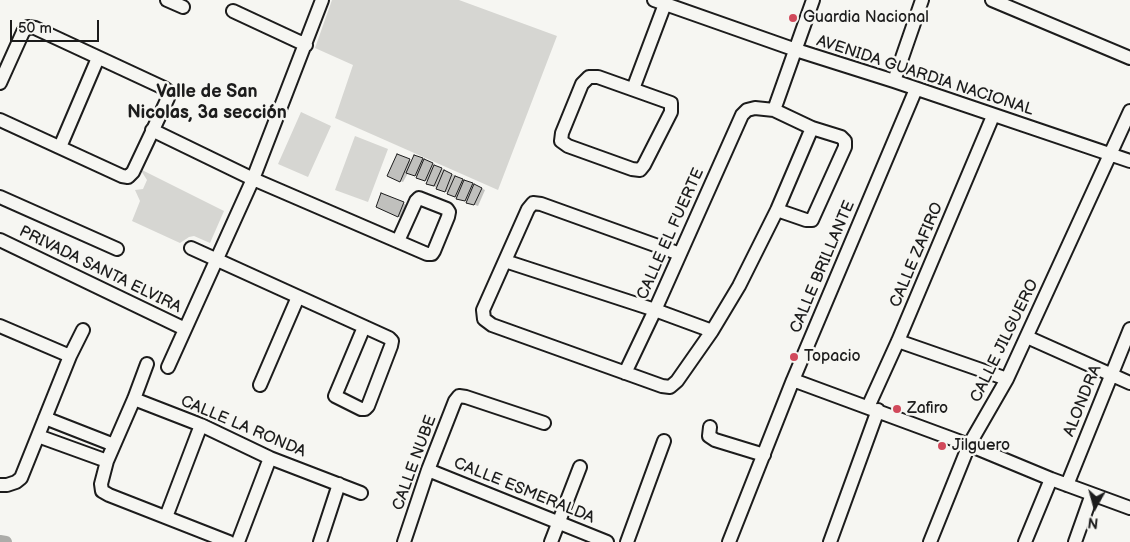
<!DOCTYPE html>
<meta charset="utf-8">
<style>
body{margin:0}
#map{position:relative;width:1130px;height:542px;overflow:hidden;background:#f6f6f2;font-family:"Balsamiq Sans",sans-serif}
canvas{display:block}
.north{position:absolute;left:1070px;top:482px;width:50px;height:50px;-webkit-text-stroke:4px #f6f6f2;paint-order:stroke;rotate:187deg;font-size:14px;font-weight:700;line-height:20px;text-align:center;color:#1c1c1c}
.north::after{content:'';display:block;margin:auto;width:18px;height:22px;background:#1c1c1c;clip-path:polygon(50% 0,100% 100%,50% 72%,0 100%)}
.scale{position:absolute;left:10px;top:20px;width:89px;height:22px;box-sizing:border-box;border:2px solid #1c1c1c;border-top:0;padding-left:6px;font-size:15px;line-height:18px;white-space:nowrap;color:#1c1c1c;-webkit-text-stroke:4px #f6f6f2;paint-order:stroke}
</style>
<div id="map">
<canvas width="1130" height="542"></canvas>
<div class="north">N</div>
<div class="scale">50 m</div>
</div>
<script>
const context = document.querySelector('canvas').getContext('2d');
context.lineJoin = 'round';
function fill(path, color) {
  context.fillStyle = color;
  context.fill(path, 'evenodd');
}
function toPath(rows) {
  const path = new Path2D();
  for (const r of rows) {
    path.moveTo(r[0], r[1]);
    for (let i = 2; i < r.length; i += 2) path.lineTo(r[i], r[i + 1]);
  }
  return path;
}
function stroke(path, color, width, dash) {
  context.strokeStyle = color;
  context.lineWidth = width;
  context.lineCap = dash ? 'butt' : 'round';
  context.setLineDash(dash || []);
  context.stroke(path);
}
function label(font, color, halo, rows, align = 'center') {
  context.font = font + ' "Balsamiq Sans",sans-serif';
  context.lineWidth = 5;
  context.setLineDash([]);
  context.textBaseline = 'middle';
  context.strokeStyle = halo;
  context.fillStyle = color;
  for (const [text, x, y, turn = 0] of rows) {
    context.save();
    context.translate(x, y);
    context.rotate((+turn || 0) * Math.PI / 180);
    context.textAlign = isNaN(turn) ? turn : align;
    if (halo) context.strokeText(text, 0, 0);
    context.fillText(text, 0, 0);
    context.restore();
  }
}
const green = toPath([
 [332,0,459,0,557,36,498,190,335,118,353,65,315,48],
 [301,112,331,126,308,177,278,164],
 [355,136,388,149,368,202,335,190],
 [140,169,224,211,210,243,194,236,189,237,180,243,132,221,140,201,135,190,143,189,147,180]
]);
const shadow = toPath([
 [415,156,485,190,478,206,451,196,449,193,430,185,428,181,408,173,403,182,392,177,409,160,412,162],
 [403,203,406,205,401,218,378,206]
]);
const canal = toPath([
 [0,541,6,542]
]);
const building = toPath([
 [397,154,410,159,400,182,387,176,397,154],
 [414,155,423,158,415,176,406,173,414,155],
 [424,159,433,163,425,181,416,178,424,159],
 [434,165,442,168,434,186,426,184,434,165],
 [444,170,452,174,445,192,436,189,444,170],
 [455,176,463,179,455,197,447,194,455,176],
 [464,180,473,183,465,201,456,199,464,180],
 [474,184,482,188,474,205,466,203,474,184],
 [381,193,404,202,398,217,376,207,381,193]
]);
const minor = toPath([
 [167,0,183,7],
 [654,0,796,50,894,81,1130,161],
 [992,0,1130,58],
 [233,11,306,45],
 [589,77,598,77,671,103,671,112,644,165,640,170,632,169,568,146,561,141,562,133,582,84,589,77],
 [894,81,922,0],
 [0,83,23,32,28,27,35,28,164,88,168,91,168,98,133,172,128,177,122,176,0,120],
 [633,89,665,4],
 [774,110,813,0],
 [152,130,253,179,427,254,432,254,434,251,448,217,449,212,447,209,419,198,416,201,398,241],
 [60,147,98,58],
 [0,197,117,249],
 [0,240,185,329],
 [191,248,389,338,392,341,391,346,368,406,365,409,361,409,335,396,364,327],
 [680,254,541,204,533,203,528,209,483,310,484,319,492,325,662,386,670,387,677,381,712,331,739,286,777,210,812,128],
 [505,261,655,310,712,331],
 [0,326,70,356],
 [1027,337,1130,383],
 [898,341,1007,379],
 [147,364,134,399,107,461,101,484,102,491,109,495,229,542],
 [168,367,253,179,322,0],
 [625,373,655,310,742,115,747,110,755,108,774,110,812,128,841,137,845,141,845,147,812,220,806,220,777,210],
 [793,380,969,445,1051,479,1130,508],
 [260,385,298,297],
 [134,399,201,425,270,458,361,493],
 [868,407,898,341,993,116],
 [45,418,114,445],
 [710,427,709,436,715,440,764,455],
 [38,436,107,461],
 [428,470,607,542],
 [0,485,7,485,16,482,21,478,70,356,83,330],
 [1067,485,1130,329],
 [166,517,201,425],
 [238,542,270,458],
 [320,542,339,484],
 [404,542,428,470,455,401,459,396,466,397,544,423],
 [551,542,580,467],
 [627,542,664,441],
 [729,542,793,380,916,89],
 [830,542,878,410],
 [930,542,969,445,1007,379,1130,111],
 [1025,542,1051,479],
 [1075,542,1092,494]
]);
const markers = [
 [793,18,5,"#d1495b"],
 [794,357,5,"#d1495b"],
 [897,409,5,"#d1495b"],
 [942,446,5,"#d1495b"]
];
const poiNames = [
 ["Guardia Nacional",803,18],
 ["Topacio",804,357],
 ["Zafiro",907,409],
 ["Jilguero",952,446]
];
const streetNames = [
 ["AVENIDA GUARDIA NACIONAL",925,76,18],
 ["CALLE EL FUERTE",671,234,-66],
 ["CALLE ZAFIRO",917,255,-67],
 ["CALLE BRILLANTE",823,267,-67],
 ["PRIVADA SANTA ELVIRA",100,270,26],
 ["CALLE JILGUERO",1005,341,-64],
 ["ALONDRA",1083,401,-68],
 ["CALLE LA RONDA",243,427,23],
 ["CALLE NUBE",415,463,-70],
 ["CALLE ESMERALDA",524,491,22]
];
const neighbourhoodNames = [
 ["Valle de San",207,92],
 ["Nicolas, 3a sección",207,113]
];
fill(green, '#d6d6d2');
fill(shadow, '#0003');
stroke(canal, '#acaca9', 12);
fill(building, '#c0c0bd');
stroke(building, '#1c1c1c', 1);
stroke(minor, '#1c1c1c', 16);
stroke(minor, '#f6f6f2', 12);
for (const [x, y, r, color] of markers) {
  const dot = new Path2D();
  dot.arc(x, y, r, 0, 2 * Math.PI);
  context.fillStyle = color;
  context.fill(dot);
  stroke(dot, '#f6f6f2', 2);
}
label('16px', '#1c1c1c', '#f6f6f2', poiNames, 'left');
label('16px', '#1c1c1c', '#f6f6f2', streetNames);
label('bold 18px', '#1c1c1c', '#f6f6f2', neighbourhoodNames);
</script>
